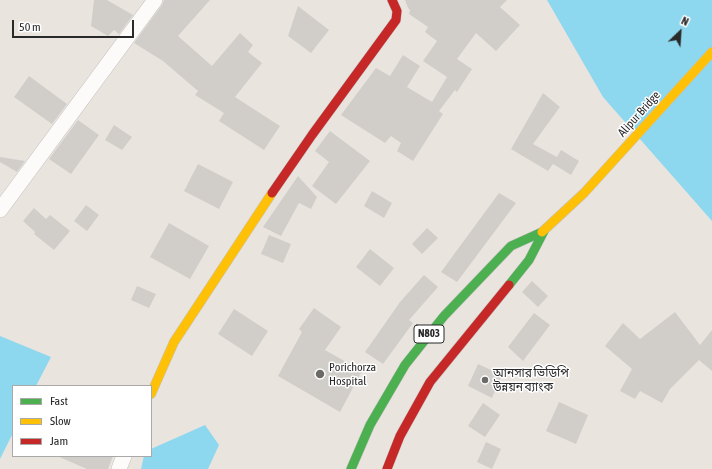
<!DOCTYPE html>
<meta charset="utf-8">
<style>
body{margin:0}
#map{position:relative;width:712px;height:469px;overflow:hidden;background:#e9e4de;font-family:"Asap Condensed",sans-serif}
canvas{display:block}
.legend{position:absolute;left:12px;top:385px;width:140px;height:72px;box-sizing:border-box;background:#fff;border:1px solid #a9a9a9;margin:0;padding:5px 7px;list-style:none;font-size:12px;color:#292929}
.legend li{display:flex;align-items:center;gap:8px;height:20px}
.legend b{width:20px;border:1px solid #a9a9a9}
.north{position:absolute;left:660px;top:12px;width:40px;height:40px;-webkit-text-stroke:3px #fff;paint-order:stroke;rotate:25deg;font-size:11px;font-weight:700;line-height:16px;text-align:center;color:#292929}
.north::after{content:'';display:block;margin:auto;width:14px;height:18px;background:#292929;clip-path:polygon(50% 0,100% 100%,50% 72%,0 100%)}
.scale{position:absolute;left:12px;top:20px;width:122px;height:18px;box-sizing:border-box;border:2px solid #292929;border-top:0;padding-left:5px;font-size:12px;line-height:14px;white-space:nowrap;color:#292929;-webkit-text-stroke:3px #fff;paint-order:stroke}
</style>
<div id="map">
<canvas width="712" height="469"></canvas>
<ul class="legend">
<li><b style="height:5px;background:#4caf50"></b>Fast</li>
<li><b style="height:5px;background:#ffc107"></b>Slow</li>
<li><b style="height:5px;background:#c62828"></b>Jam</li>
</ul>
<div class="north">N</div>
<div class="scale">50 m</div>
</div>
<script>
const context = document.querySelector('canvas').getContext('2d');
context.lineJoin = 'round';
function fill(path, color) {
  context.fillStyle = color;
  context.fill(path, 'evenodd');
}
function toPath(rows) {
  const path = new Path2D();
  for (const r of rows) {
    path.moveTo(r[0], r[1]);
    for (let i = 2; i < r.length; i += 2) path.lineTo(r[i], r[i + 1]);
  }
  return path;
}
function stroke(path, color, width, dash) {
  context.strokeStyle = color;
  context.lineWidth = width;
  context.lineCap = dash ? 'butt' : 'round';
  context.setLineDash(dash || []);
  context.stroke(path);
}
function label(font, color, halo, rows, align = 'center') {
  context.font = font + ' "Asap Condensed","Noto Sans Bengali",sans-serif';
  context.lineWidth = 3;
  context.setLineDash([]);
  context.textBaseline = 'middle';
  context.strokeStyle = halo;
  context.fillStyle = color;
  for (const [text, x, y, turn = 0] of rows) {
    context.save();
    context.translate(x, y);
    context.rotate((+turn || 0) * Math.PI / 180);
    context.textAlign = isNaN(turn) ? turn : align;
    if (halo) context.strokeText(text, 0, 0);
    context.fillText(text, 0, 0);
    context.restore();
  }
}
const water = toPath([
 [547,0,712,0,712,221,603,97],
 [0,336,51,357,36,386,13,386,13,433,0,459],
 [205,425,219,445,208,469,141,469,144,456,151,456,151,449]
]);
const building = toPath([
 [94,0,107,0,133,15,119,34,114,30,108,36,91,26],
 [164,0,210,0,178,36,212,66,240,33,253,45,248,52,262,63,235,97,280,126,264,150,219,121,224,113,195,95,198,91,163,61,134,43,162,5],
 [405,0,507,0,500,7,520,25,496,51,476,33,457,59,472,69,457,92,455,90,439,111,443,114,413,161,397,151,401,143,391,136,385,143,341,115,376,68,390,76,403,55,420,66,407,87,432,102,447,77,423,61,437,41,425,32,428,27,409,14,410,10,408,8],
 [298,6,329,30,311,53,288,36],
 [29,76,67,104,52,124,14,97],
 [543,93,560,107,533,144,557,157,561,150,579,161,571,175,553,164,548,171,511,149],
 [78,120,99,135,71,174,49,159],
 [114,125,132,137,122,150,105,140],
 [330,131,370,161,336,204,312,186,329,162,315,151],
 [0,157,25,161,17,172,0,162],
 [198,164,233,182,219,209,184,191],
 [298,176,317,197,311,209,299,203,281,236,263,227],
 [372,191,392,203,384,218,364,206],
 [499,193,516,203,457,282,441,272],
 [86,205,99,215,87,231,74,221],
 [34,208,46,219,50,215,70,231,54,250,34,234,35,232,23,221],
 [169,223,209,246,190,279,150,257],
 [427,228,438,238,422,254,412,244],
 [269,235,291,244,283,263,261,254],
 [370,249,394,268,380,286,356,267],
 [424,275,438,287,409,320,413,323,383,364,365,352,400,302],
 [532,281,548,296,538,307,522,292],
 [137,286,156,294,149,308,131,300],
 [314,308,341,327,325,350,362,371,340,412,278,376,302,332,299,329],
 [234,309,268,331,252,356,218,334],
 [675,312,700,345,712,330,712,371,699,360,670,389,662,403,640,391,635,399,620,391,632,369,605,346,623,323,640,339],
 [534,313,550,325,523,361,508,347],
 [478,364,502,375,492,398,468,386],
 [559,402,588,415,576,444,546,431],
 [483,403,500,415,485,437,468,426],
 [486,442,501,449,492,469,477,462],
 [57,456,113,456,108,469,87,469]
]);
const street = toPath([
 [0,210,155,0],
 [119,469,124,456]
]);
const fast = toPath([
 [509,285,529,260,544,231],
 [351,469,370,425,405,365,444,316,511,246,542,232]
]);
const slow = toPath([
 [542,232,584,193,712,52],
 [151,394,174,342,272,193]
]);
const jam = toPath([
 [272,193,312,135,396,20,397,11,392,0],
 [387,469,400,436,430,382,509,285]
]);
const markers = [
 [320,374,5,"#6c6a68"],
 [485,380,4,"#6c6a68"]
];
const shields = [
 [429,334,30]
];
const shieldNames = [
 ["N803",429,334]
];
const streetNames = [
 ["Alipur Bridge",639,114,-48]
];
const poiNames = [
 ["Porichorza",329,367],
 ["Hospital",329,381],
 ["আনসার ভিডিপি",493,373],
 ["উন্নয়ন ব্যাংক",493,387]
];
fill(water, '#8dd7ef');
fill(building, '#d1ceca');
stroke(street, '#c2c0c0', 16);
stroke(fast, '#c2c0c0', 10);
stroke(slow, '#c2c0c0', 10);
stroke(jam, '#c2c0c0', 10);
stroke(street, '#fcfbfa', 15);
stroke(fast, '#4caf50', 9);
stroke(slow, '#ffc107', 9);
stroke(jam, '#c62828', 9);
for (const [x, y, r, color] of markers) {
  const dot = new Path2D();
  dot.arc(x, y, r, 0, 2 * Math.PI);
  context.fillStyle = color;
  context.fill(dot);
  stroke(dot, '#fff', 1.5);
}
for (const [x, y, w] of shields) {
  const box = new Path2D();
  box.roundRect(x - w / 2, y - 9, w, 18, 3);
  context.fillStyle = '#fff';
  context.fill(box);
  stroke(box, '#292929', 1);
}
label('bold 11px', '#292929', null, shieldNames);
label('12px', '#292929', '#fff', streetNames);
label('12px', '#292929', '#fff', poiNames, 'left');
</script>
